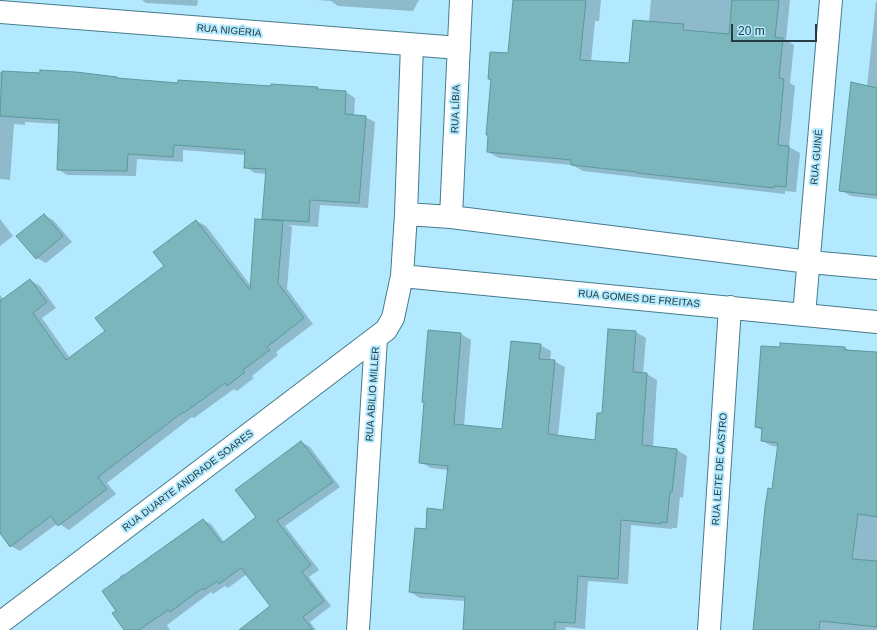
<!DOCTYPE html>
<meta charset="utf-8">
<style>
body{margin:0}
#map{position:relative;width:877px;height:630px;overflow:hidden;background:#b2e9fe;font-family:Helvetica,sans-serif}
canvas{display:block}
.scale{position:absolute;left:731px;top:24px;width:86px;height:18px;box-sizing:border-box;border:2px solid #263c44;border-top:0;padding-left:5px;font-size:12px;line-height:14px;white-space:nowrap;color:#263c44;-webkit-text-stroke:3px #b2e9fe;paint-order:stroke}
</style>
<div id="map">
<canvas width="877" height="630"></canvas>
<div class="scale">20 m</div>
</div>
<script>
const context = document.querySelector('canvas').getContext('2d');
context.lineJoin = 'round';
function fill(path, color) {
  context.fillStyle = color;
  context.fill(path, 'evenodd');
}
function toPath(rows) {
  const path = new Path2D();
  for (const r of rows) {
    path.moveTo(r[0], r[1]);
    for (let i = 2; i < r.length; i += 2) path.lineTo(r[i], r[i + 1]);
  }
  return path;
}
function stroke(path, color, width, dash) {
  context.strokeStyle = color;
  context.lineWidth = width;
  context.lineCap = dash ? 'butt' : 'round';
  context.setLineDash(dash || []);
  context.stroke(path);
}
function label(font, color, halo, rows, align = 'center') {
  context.font = font + ' Helvetica,sans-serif';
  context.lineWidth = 4;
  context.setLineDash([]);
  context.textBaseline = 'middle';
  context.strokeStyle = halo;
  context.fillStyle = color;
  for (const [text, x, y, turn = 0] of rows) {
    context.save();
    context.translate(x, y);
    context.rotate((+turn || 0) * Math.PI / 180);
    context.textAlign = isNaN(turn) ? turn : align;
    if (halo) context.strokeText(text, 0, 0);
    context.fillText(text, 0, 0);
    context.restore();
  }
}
const shadow = toPath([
 [142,0,198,0,197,6,146,3],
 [317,0,419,0,413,11,338,6,331,1],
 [514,0,601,0,599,21,595,21,591,62,630,64,649,22,651,0,790,0,786,40,794,45,790,83,795,86,789,147,800,153,796,192,785,191,785,194,583,171,572,165,499,158,488,152,492,81,489,79,509,54],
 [876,1,877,2,877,199,851,196,840,190,867,87],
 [0,72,117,78,120,79,179,84,317,88,322,91,346,92,355,98,354,116,365,117,375,122,368,208,320,205,318,227,288,225,292,227,287,289,313,324,276,352,278,355,252,376,254,378,237,391,234,389,194,418,192,417,107,483,116,494,69,530,58,523,20,551,11,546,0,531,0,295,4,300,30,280,40,286,56,308,42,318,70,358,106,331,165,266,196,221,206,226,251,286,267,220,263,218,266,174,255,173,245,167,246,155,183,150,183,162,137,159,136,176,67,175,58,169,60,124,25,122,25,125,14,124,10,180,0,179],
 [44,215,53,220,72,242,46,263,37,258,17,236],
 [0,219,13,236,0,246],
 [636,332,646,338,643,374,647,374,657,380,653,447,677,450,687,456,683,498,680,497,677,528,672,528,672,529,631,525,628,584,588,581,585,629,566,627,565,630,464,630,465,601,420,598,410,592,427,530,444,511,448,470,431,468,420,462,461,334,471,340,464,426,503,430,540,345,551,351,550,361,554,361,565,367,558,436,596,441,603,414],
 [845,348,851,351,877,353,877,630,754,630,779,447,772,446,762,441,763,431,756,427],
 [301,442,310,447,340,487,285,526,319,570,309,577,331,606,310,622,316,630,241,630,271,606,247,574,228,588,225,586,213,594,211,592,167,625,170,630,125,630,117,611,121,579,120,576,123,574,126,576,203,520,211,524,224,542,257,517]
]);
const building = toPath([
 [513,0,586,0,580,60,629,63,633,20,684,24,683,30,729,34,732,0,779,0,775,37,783,38,779,78,784,79,778,145,789,146,786,187,774,186,774,188,637,173,637,172,571,165,571,160,487,152,488,135,486,135,491,79,488,79,490,52,508,53,513,0],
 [40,70,76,72,117,77,117,78,178,83,178,80,271,86,271,84,318,87,317,89,346,91,345,114,366,116,359,203,310,200,309,222,262,219,266,169,244,168,245,150,174,145,173,157,128,154,127,171,57,170,59,120,0,116,2,71,40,73,40,70],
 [851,82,877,88,877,195,839,191,851,82],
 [44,214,63,236,36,259,16,236,44,214],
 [255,219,283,221,278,283,304,318,267,347,270,350,243,370,245,372,227,386,225,383,184,413,183,412,98,477,107,489,58,526,51,516,10,547,0,533,0,301,30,279,47,302,33,313,66,360,105,331,95,318,164,266,153,252,196,220,250,290,255,219],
 [608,329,636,331,633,372,647,373,642,445,677,449,672,492,670,492,667,523,661,522,661,524,621,520,618,579,578,576,575,623,555,622,555,630,463,630,465,597,409,592,415,528,426,529,427,508,443,510,448,466,419,463,424,402,422,402,428,330,461,333,454,424,502,429,511,341,541,344,539,359,555,360,548,434,595,440,597,413,602,413,608,329],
 [780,343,845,347,845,350,877,352,877,517,858,514,852,559,877,561,877,627,820,621,819,630,753,630,765,507,768,488,772,489,778,443,761,441,762,428,755,427,761,346,780,347,780,343],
 [301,441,333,482,277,521,311,565,302,572,324,601,303,617,313,630,239,630,270,606,241,568,219,584,217,581,204,590,203,588,170,612,168,610,139,630,124,630,112,613,116,611,102,591,203,519,222,543,256,517,235,490,301,441]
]);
const minor = toPath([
 [0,12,459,48],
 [406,214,451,217,809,262,877,268],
 [451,217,461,0],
 [402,276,877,322],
 [804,315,831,0],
 [0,623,386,330,393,318,402,276,406,214,412,45],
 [358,630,376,338],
 [709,630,730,307]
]);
const streetNames = [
 ["RUA NIGÉRIA",229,31,5],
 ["RUA LÍBIA",456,109,-88],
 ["RUA GUINÉ",817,157,-85],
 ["RUA GOMES DE FREITAS",639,299,5],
 ["RUA ABILIO MILLER",373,394,-86],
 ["RUA LEITE DE CASTRO",720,469,-86],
 ["RUA DUARTE ANDRADE SOARES",188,481,-37]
];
fill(shadow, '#0003');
fill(building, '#7ab6bc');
stroke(building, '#5c979d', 1);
stroke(minor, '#477b8d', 24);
stroke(minor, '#fff', 22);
label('10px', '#263c44', '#b2e9fe', streetNames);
</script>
